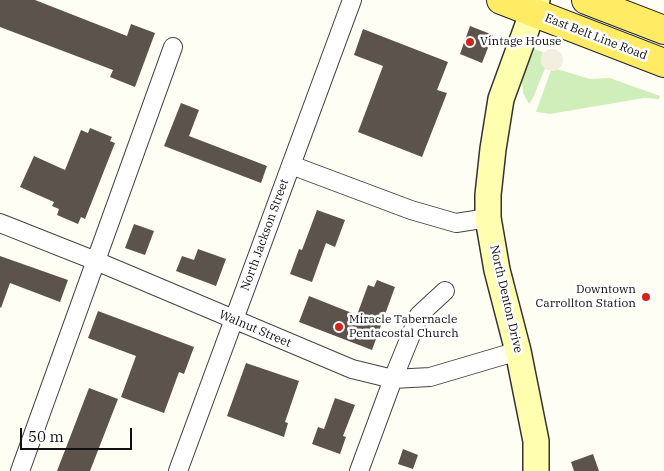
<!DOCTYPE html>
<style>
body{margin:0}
#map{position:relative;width:664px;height:471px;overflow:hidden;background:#fffef4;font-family:"IBM Plex Serif",serif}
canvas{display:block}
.scale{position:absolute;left:20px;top:428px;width:112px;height:22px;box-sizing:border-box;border:2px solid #111;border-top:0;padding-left:6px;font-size:15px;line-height:18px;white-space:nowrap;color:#111;-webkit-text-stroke:4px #fff;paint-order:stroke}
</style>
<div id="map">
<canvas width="664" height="471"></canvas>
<div class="scale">50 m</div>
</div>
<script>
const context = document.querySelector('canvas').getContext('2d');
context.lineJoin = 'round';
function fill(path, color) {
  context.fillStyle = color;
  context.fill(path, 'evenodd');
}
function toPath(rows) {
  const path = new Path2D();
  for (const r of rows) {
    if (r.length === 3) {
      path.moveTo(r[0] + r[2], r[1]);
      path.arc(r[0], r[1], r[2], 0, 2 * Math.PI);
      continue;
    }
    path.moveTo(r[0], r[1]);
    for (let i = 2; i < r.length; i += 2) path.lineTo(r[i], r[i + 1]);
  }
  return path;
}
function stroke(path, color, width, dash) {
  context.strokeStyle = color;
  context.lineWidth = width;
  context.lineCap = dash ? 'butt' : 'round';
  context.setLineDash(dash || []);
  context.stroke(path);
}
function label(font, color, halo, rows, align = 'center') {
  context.font = font + ' "IBM Plex Serif",serif';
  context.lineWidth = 5;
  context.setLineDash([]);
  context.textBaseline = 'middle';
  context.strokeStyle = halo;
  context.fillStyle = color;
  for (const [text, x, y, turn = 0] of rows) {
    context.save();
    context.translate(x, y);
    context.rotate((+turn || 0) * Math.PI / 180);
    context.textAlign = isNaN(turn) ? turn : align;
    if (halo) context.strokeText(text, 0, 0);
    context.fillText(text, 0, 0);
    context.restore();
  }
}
const green = toPath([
 [534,49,543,52,541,59,543,66,545,68,533,98,529,104,523,93,522,81],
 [557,69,590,79,610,78,660,96,659,99,644,98,550,114,536,112,551,70]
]);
const plaza = toPath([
 [552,60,11]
]);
const building = toPath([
 [0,0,35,0,127,36,131,24,155,33,135,87,110,77,113,70,0,27],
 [470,26,493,35,482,63,460,54],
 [363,29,448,62,437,90,447,93,422,157,358,132,383,66,354,55],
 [181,103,199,110,189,136,267,166,261,183,164,146],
 [90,128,112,137,110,141,115,143,85,219,81,217,78,224,57,215,59,209,52,206,54,202,20,187,34,156,65,170,81,130,88,133],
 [317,210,345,220,335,247,326,243,312,282,290,274,299,249,302,250],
 [134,224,154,231,145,255,125,248],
 [198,249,226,259,216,286,176,271,182,256,194,260],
 [0,256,68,280,60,302,10,283,1,308,0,307],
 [377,280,395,287,372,350,299,322,309,296,357,315,368,285,374,287],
 [98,311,194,347,184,374,179,372,164,413,121,397,136,356,88,338],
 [246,363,299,381,285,422,288,423,284,437,227,416],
 [89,388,118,399,90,471,57,471],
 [335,398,355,405,343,436,346,437,340,454,312,444,318,427,324,429],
 [403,449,418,455,413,469,398,464],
 [593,454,599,471,574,471,571,462]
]);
const street = toPath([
 [291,165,411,210,456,223,488,218],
 [0,223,96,261,352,369,393,379,430,377,518,351],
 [20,471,173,47],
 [178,471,352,0],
 [359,471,393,379,419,315,445,291]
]);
const secondary = toPath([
 [536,471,536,441,518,351,497,270,488,218,488,195,493,149,501,99,537,0]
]);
const primary = toPath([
 [501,0,664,63],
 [586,0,664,30]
]);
const markers = [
 [470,42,5,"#d0251a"],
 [646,297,5,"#d0251a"],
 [339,327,5,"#d0251a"]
];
const streetNames = [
 ["East Belt Line Road",596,37,21],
 ["North Jackson Street",265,235,-70],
 ["North Denton Drive",506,299,77],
 ["Walnut Street",255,329,23]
];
const poiNames = [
 ["Vintage House",480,42],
 ["Downtown",636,290,"right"],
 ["Carrollton Station",636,304,"right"],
 ["Miracle Tabernacle",349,320],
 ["Pentacostal Church",349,334]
];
fill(green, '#cfeeb9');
fill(plaza, '#f2efe0');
fill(building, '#5b534c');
stroke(street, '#444', 20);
stroke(secondary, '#333', 28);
stroke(primary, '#222', 30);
stroke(street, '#fff', 18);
stroke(secondary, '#ffffaf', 25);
stroke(primary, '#ffeb64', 28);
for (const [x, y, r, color] of markers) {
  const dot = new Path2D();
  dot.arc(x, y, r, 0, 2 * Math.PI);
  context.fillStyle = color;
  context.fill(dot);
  stroke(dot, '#fff', 2);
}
label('12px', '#111', '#fff', streetNames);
label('12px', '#111', '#fff', poiNames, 'left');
</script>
